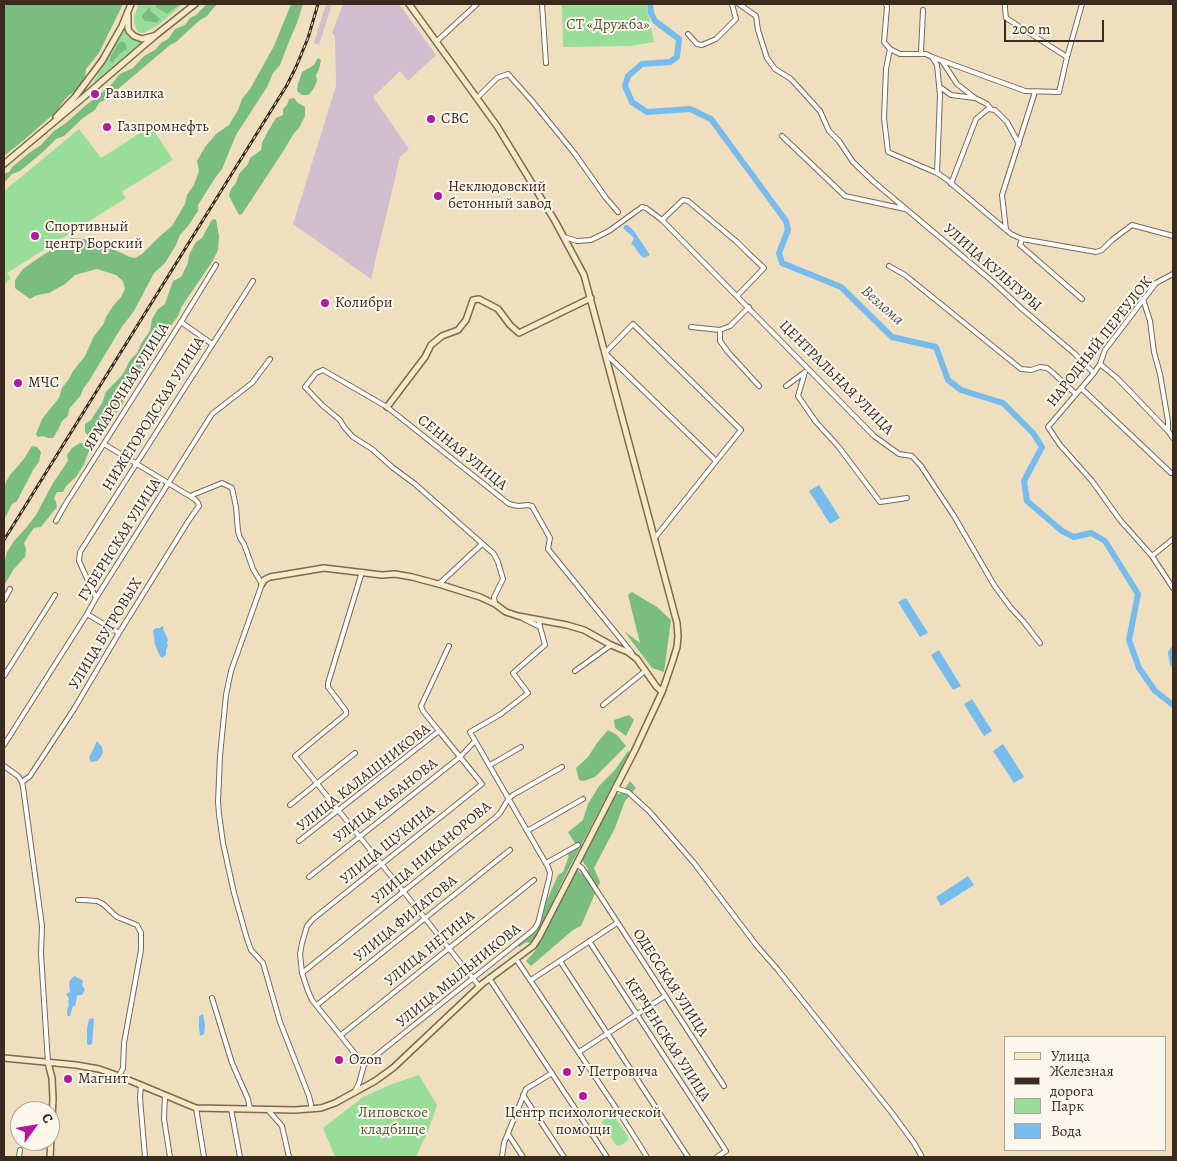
<!DOCTYPE html>
<meta charset="utf-8">
<style>
body{margin:0}
#map{position:relative;width:1177px;height:1161px;overflow:hidden;background:#efdfbf;font-family:Alegreya,serif}
canvas{display:block}
.frame{position:absolute;inset:0;border:5px solid #3b2a1e;pointer-events:none}
.legend{position:absolute;left:1004px;top:1036px;width:162px;height:115px;box-sizing:border-box;background:#fbf7ec;border:1px solid #aea59a;margin:0;padding:6px 9px;list-style:none;font-size:15px;color:#3b2a1e}
.legend li{display:flex;align-items:center;gap:10px;height:25px}
.legend b{width:25px;border:1px solid #aea59a}
.north{position:absolute;left:10px;top:1101px;width:50px;height:50px;box-sizing:border-box;background:#fbf7ec;border:1px solid #aea59a;border-radius:50%;rotate:58deg;font-size:14px;font-weight:700;line-height:20px;text-align:center;color:#3b2a1e}
.north::after{content:'';display:block;margin:auto;width:18px;height:22px;background:#b5179e;clip-path:polygon(50% 0,100% 100%,50% 72%,0 100%)}
.scale{position:absolute;left:1004px;top:20px;width:100px;height:22px;box-sizing:border-box;border:2px solid #3b2a1e;border-top:0;padding-left:6px;font-size:15px;line-height:18px;white-space:nowrap;color:#3b2a1e;-webkit-text-stroke:4px #fbf7ec;paint-order:stroke}
</style>
<div id="map">
<canvas width="1177" height="1161"></canvas>
<div class="frame"></div>
<ul class="legend">
<li><b style="height:6px;background:#f8e8c3"></b>Улица</li>
<li><b style="height:6px;background:#3b2a1e"></b>Железная дорога</li>
<li><b style="height:14px;background:#99de98"></b>Парк</li>
<li><b style="height:14px;background:#77bcee"></b>Вода</li>
</ul>
<div class="north">С</div>
<div class="scale">200 m</div>
</div>
<script>
const context = document.querySelector('canvas').getContext('2d');
context.lineJoin = 'round';
function fill(path, color) {
  context.fillStyle = color;
  context.fill(path, 'evenodd');
}
function toPath(rows) {
  const path = new Path2D();
  for (const r of rows) {
    path.moveTo(r[0], r[1]);
    for (let i = 2; i < r.length; i += 2) path.lineTo(r[i], r[i + 1]);
  }
  return path;
}
function stroke(path, color, width, dash) {
  context.strokeStyle = color;
  context.lineWidth = width;
  context.lineCap = dash ? 'butt' : 'round';
  context.setLineDash(dash || []);
  context.stroke(path);
}
function label(font, color, halo, rows, align = 'center') {
  context.font = font + ' Alegreya,serif';
  context.lineWidth = 4;
  context.setLineDash([]);
  context.textBaseline = 'middle';
  context.strokeStyle = halo;
  context.fillStyle = color;
  for (const [text, x, y, turn = 0] of rows) {
    context.save();
    context.translate(x, y);
    context.rotate((+turn || 0) * Math.PI / 180);
    context.textAlign = isNaN(turn) ? turn : align;
    if (halo) context.strokeText(text, 0, 0);
    context.fillText(text, 0, 0);
    context.restore();
  }
}
const industrial = toPath([
 [326,4,332,4,319,45,314,43],
 [343,4,399,4,436,55,408,81,400,71,373,97,409,149,400,157,371,279,293,224,336,86,335,36,332,33]
]);
const green = toPath([
 [138,4,156,4,159,9,167,14,181,4,183,4,158,25,144,33,138,32,136,29,134,23,134,18],
 [150,7,151,9,148,11,151,11,159,18,159,21,157,23,147,21,144,22,143,19,143,16],
 [562,4,646,4,654,42,630,46,563,47],
 [125,29,131,38,142,43,95,83,94,81],
 [151,126,173,160,123,191,122,193,126,198,7,273,11,278,4,285,4,191,79,129,101,158],
 [419,1075,437,1105,428,1131,416,1157,335,1157,323,1128,363,1097,392,1084],
 [611,1115,614,1116,628,1136,628,1140,620,1146,616,1145,602,1124,603,1120]
]);
const forest = toPath([
 [4,4,123,4,99,53,86,69,85,77,76,91,69,95,62,103,57,111,24,140,4,156],
 [156,4,181,4,167,14,159,9,156,7],
 [207,4,217,4,206,17,200,20,176,42,170,45,105,100,99,103,95,110,83,118,64,136,56,139,44,151,20,171,12,174,4,183,4,174,9,172,12,167,29,153,41,145,54,131,66,123,85,106,110,86,120,74,133,68,144,56,155,50,161,43,168,39,175,29,185,25,190,18,196,15],
 [291,4,303,4,297,23,288,44,280,65,273,73,267,87,236,135,222,169,215,178,198,205,198,211,188,226,180,235,176,245,165,263,154,273,134,311,121,328,89,381,83,389,81,395,69,409,68,416,62,421,58,430,53,438,48,438,43,436,38,437,36,434,42,419,59,398,62,388,69,379,73,371,85,356,94,336,103,325,106,317,113,306,121,297,125,289,123,281,116,275,97,269,75,275,65,284,49,293,37,295,30,299,15,288,15,280,23,269,40,257,71,238,93,240,130,257,135,258,142,254,159,237,172,226,185,204,187,195,194,185,199,171,197,161,205,147,216,134,229,125,238,110,242,99,250,89,274,46],
 [149,7,151,8,150,11,151,11,160,19,157,23,147,21,145,22,143,19,142,16],
 [122,41,126,44,127,49,119,54,117,58,115,58,114,61,112,63,110,60,111,56,118,44],
 [318,58,321,60,319,69,316,75,317,81,313,90,308,95,302,95,297,91,298,84,302,72,314,65],
 [294,98,298,103,305,107,305,116,299,128,294,133,284,150,242,214,239,215,229,196,231,189,236,183,239,174,248,164,250,158,261,150,262,143,268,131,276,118,283,115,283,109,287,105,289,99],
 [214,219,216,220,219,236,218,250,212,262,182,306,178,316,169,328,167,334,160,341,158,349,151,359,145,365,137,381,131,386,123,403,111,421,105,426,101,433,94,436,88,436,85,432,85,424,91,420,102,403,106,392,123,374,130,360,137,353,142,342,150,331,152,319,158,309,165,304,173,281,181,277,188,263,189,255,196,242,202,238,211,221],
 [80,443,86,443,90,448,84,464,76,477,66,486,63,492,57,492,54,498,56,502,57,507,41,527,34,528,29,535,24,543,26,550,25,557,13,570,4,586,4,563,7,552,14,541,26,528,36,515,53,483,68,461,67,455,72,448],
 [32,446,37,447,41,452,39,462,33,470,17,501,12,504,4,520,4,489,6,482,10,475,23,460],
 [632,592,657,607,671,620,664,672,652,668,624,631,640,643,628,595],
 [629,715,634,720,626,736,615,728,614,720],
 [608,730,617,735,626,746,595,777,584,781,579,780,576,768,588,757,597,743],
 [628,751,630,752,565,876,537,935,530,943,526,942,519,947,517,946,538,929,547,900,558,875,563,872,569,856,567,854,576,845,568,832,583,820,588,804,599,786,615,770],
 [630,781,636,788,625,801,615,828,594,868,600,882,581,926,573,930,531,966,526,961,535,951,577,869,585,877,588,869,581,859,614,795,622,793]
]);
const water = toPath([
 [625,225,628,225,634,231,650,255,644,258,641,256,634,246,631,244,634,238,623,228],
 [819,485,840,518,830,524,809,491],
 [906,598,928,633,920,637,898,602],
 [162,626,164,627,163,629,166,635,168,640,167,643,168,646,166,650,166,655,162,658,160,656,155,645,153,630,156,628,160,628],
 [939,650,961,686,953,690,931,655],
 [972,699,992,731,984,736,964,704],
 [97,741,102,747,103,752,100,758,97,761,91,762,89,758],
 [1003,744,1024,777,1014,783,993,751],
 [968,876,974,885,941,906,936,897],
 [74,976,82,980,83,981,82,985,85,990,82,995,79,995,77,996,75,1006,73,1006,70,1016,68,1016,67,1014,67,1010,69,1005,68,1001,69,999,66,994,70,992,69,982,72,978],
 [203,1014,205,1025,204,1034,200,1036,199,1027,199,1016],
 [93,1018,94,1020,92,1044,88,1045,87,1043,87,1029,89,1019]
]);
const river = toPath([
 [650,4,651,13,655,21,679,39,677,57,670,62,642,64,628,76,625,86,632,102,647,112,690,109,711,119,786,221,788,230,779,253,782,263,841,287,892,337,936,347,948,380,961,390,1003,403,1033,433,1042,447,1024,481,1027,501,1062,531,1074,537,1091,533,1105,541,1138,594,1129,640,1139,668,1155,691,1173,705],
 [1173,650,1171,653,1173,664]
]);
const street = toPath([
 [542,4,546,63],
 [739,4,756,16,758,30,767,58,775,69,791,79,820,111,829,131,839,141,853,162,874,182,993,282,1021,308,1075,354,1094,373],
 [886,4,887,7,884,42,890,49,900,54,926,54,932,57,937,65,940,95,937,173],
 [1005,4,1005,9,1006,18,1067,57,1082,4],
 [688,34,697,44,702,45,716,39,736,19,732,4],
 [436,42,477,4],
 [890,49,886,69,884,118,888,152,937,173,946,179,1011,234,1022,239,1096,252,1102,250,1112,240,1132,225,1173,236],
 [921,53,923,10],
 [932,57,1025,91,1059,92,1067,57],
 [942,61,957,84,975,98,987,104,991,109],
 [940,87,951,95,975,98],
 [477,98,497,78,508,74,532,101,575,154,606,198,618,212],
 [782,136,845,196,905,209],
 [951,184,976,119,988,109,995,110,1007,122,1019,144],
 [662,220,683,200,688,201,737,242,749,254,764,268,737,296],
 [1006,230,1002,195,1035,92],
 [564,237,577,241,591,240,609,231,642,207,646,208,662,220,874,436,899,454,912,456,921,466,954,516,994,585,1011,608,1023,621,1040,643],
 [1022,239,1020,245,1082,299],
 [889,266,905,275,1021,369,1031,370,1040,367,1047,368,1052,372,1076,394],
 [1173,274,1156,283,1105,350,1100,364,1094,373,1048,427,1060,445,1092,481,1120,520,1152,556,1173,588],
 [1143,299,1150,321,1154,352,1160,374,1168,421,1168,431,1173,438],
 [181,322,212,344],
 [691,327,720,330,730,326,749,307],
 [720,330,720,341,728,352,759,386],
 [1100,364,1117,378,1168,431],
 [805,372,798,396,816,422,838,446,880,502,907,498],
 [786,386,805,372],
 [1081,388,1171,473],
 [190,496,222,483,232,488,236,507,238,531,240,538,244,544,253,569,262,584,231,671,226,695,220,756,218,802,219,814,223,843,234,893,247,939,251,950,263,963,280,1022,309,1096,312,1109],
 [56,521,65,505,181,322,216,265],
 [654,539,741,430,633,324,605,353,716,461],
 [1152,556,1173,539],
 [362,572,328,683,328,687,346,711,346,714,295,756,479,986],
 [439,584,482,544],
 [96,598,79,561,80,552,253,281],
 [4,600,10,589],
 [495,604,494,597,503,579,498,562,494,554,415,484,392,467,372,449,353,437,344,427,340,420,322,405,305,387,316,373,323,370,387,407,509,504,518,506,528,505,532,506,550,538,548,549,632,653],
 [87,614,119,633],
 [522,618,540,627],
 [575,671,611,645],
 [4,676,55,595],
 [603,705,645,671],
 [439,731,423,711,421,706,449,646],
 [4,745,87,614,96,598,212,414,252,383,270,359],
 [490,765,521,747],
 [4,766,18,776,22,782,23,787,42,926,41,954,48,1063],
 [22,782,30,776,74,709,119,633,189,520,199,506,198,503,196,500,104,444],
 [615,788,628,792,649,811,694,863,757,946,778,970,892,1113,914,1143,922,1157],
 [290,805,355,753],
 [527,831,583,799],
 [299,841,439,731,482,784,313,919,307,926,302,943,300,954,302,973,308,991,312,1000,364,1065],
 [546,863,578,845],
 [576,864,582,868,724,1086],
 [309,877,460,757,475,741],
 [78,900,83,900,97,901,103,904,117,917,137,925,141,933,141,950,124,1043,123,1068,119,1076],
 [589,941,726,1151,717,1157],
 [516,959,622,1117,647,1157],
 [560,961,688,1157],
 [302,973,496,817,500,813,509,798,513,795,562,767],
 [489,978,607,1157],
 [531,980,617,923],
 [212,998,232,1063,248,1099,250,1109],
 [317,1005,510,850],
 [341,1035,534,880],
 [579,1052,665,996],
 [364,1065,531,932,535,928,538,923,549,879,550,873,548,867,470,732,501,714,528,693,513,673,545,645,539,623,541,621],
 [141,1085,140,1098,145,1157],
 [354,1093,359,1083,364,1065],
 [165,1095,164,1119,170,1157],
 [523,1095,564,1157],
 [196,1108,204,1157],
 [231,1109,240,1157],
 [268,1110,282,1126,289,1157],
 [508,1134,523,1157],
 [19,1157,20,1150],
 [502,1157,504,1143,526,1089,552,1073]
]);
const secondary = toPath([
 [128,15,128,28,129,31,134,36,142,39,153,36],
 [56,117,75,97,102,61,122,26,131,4],
 [4,164,79,101,156,35,195,4],
 [387,407,425,357,431,345,442,336,458,330,466,320,473,300,479,299,498,309,510,325,519,333,591,298],
 [262,584,264,580,270,577,324,568,382,575,395,574,412,577,442,585,480,597,495,604,506,612,518,616,567,625,584,630,611,645,628,652,637,659,656,686,662,692],
 [4,1058,76,1065,99,1069,119,1076,196,1108,295,1110,321,1108,335,1103,375,1081,393,1068,482,984,533,946,539,937,635,750,662,692,672,663,677,647,678,636,677,623,584,275,555,221,497,126,409,4],
 [48,1063,52,1078,53,1099,50,1157]
]);
const rail = toPath([
 [4,540,287,85,296,67,308,38,318,4]
]);
const markers = [
 [95,94,5,"#b5179e"],
 [431,119,5,"#b5179e"],
 [107,127,5,"#b5179e"],
 [438,196,5,"#b5179e"],
 [35,236,5,"#b5179e"],
 [325,303,5,"#b5179e"],
 [18,383,5,"#b5179e"],
 [339,1060,5,"#b5179e"],
 [567,1072,5,"#b5179e"],
 [68,1079,5,"#b5179e"],
 [583,1096,5,"#b5179e"]
];
const parkNames = [
 ["СТ «Дружба»",608,25],
 ["Липовское",393,1113],
 ["кладбище",393,1130]
];
const poiNames = [
 ["Развилка",105,94],
 ["СВС",441,119],
 ["Газпромнефть",117,127],
 ["Неклюдовский",448,187],
 ["бетонный завод",448,204],
 ["Спортивный",45,227],
 ["центр Борский",45,244],
 ["Колибри",335,303],
 ["МЧС",28,383],
 ["Ozon",349,1060],
 ["У Петровича",577,1072],
 ["Магнит",78,1079],
 ["Центр психологической",583,1113,"center"],
 ["помощи",583,1130,"center"]
];
const streetNames = [
 ["УЛИЦА КУЛЬТУРЫ",992,268,41],
 ["НАРОДНЫЙ ПЕРЕУЛОК",1100,342,-52],
 ["ЦЕНТРАЛЬНАЯ УЛИЦА",836,378,45],
 ["ЯРМАРОЧНАЯ УЛИЦА",127,387,-58],
 ["НИЖЕГОРОДСКАЯ УЛИЦА",154,414,-58],
 ["СЕННАЯ УЛИЦА",462,453,39],
 ["ГУБЕРНСКАЯ УЛИЦА",120,540,-58],
 ["УЛИЦА БУГРОВЫХ",106,634,-59],
 ["УЛИЦА КАЛАШНИКОВА",364,778,-38],
 ["УЛИЦА КАБАНОВА",386,801,-38],
 ["УЛИЦА ЩУКИНА",388,845,-39],
 ["УЛИЦА НИКАНОРОВА",432,853,-40],
 ["УЛИЦА ФИЛАТОВА",406,919,-39],
 ["УЛИЦА НЕГИНА",430,949,-39],
 ["УЛИЦА МЫЛЬНИКОВА",459,976,-39],
 ["ОДЕССКАЯ УЛИЦА",670,983,57],
 ["КЕРЧЕНСКАЯ УЛИЦА",667,1040,57]
];
const waterNames = [
 ["Везлома",882,306,42]
];
fill(industrial, '#d0bdce');
fill(green, '#99de98');
fill(forest, '#7abd80');
fill(water, '#77bcee');
stroke(river, '#77bcee', 6);
stroke(street, '#7a6956', 6);
stroke(secondary, '#7a6956', 8);
stroke(street, '#fff', 4);
stroke(secondary, '#f8e8c3', 5);
stroke(rail, '#3b2a1e', 3);
stroke(rail, '#fbf7ec', 1, [4]);
for (const [x, y, r, color] of markers) {
  const dot = new Path2D();
  dot.arc(x, y, r, 0, 2 * Math.PI);
  context.fillStyle = color;
  context.fill(dot);
  stroke(dot, '#fbf7ec', 2);
}
label('15px', '#52573c', '#fbf7ec', parkNames);
label('15px', '#3b2a1e', '#fbf7ec', poiNames, 'left');
label('15px', '#3b2a1e', '#fbf7ec', streetNames);
label('italic 16px', '#4d565c', '#fbf7ec', waterNames);
</script>
